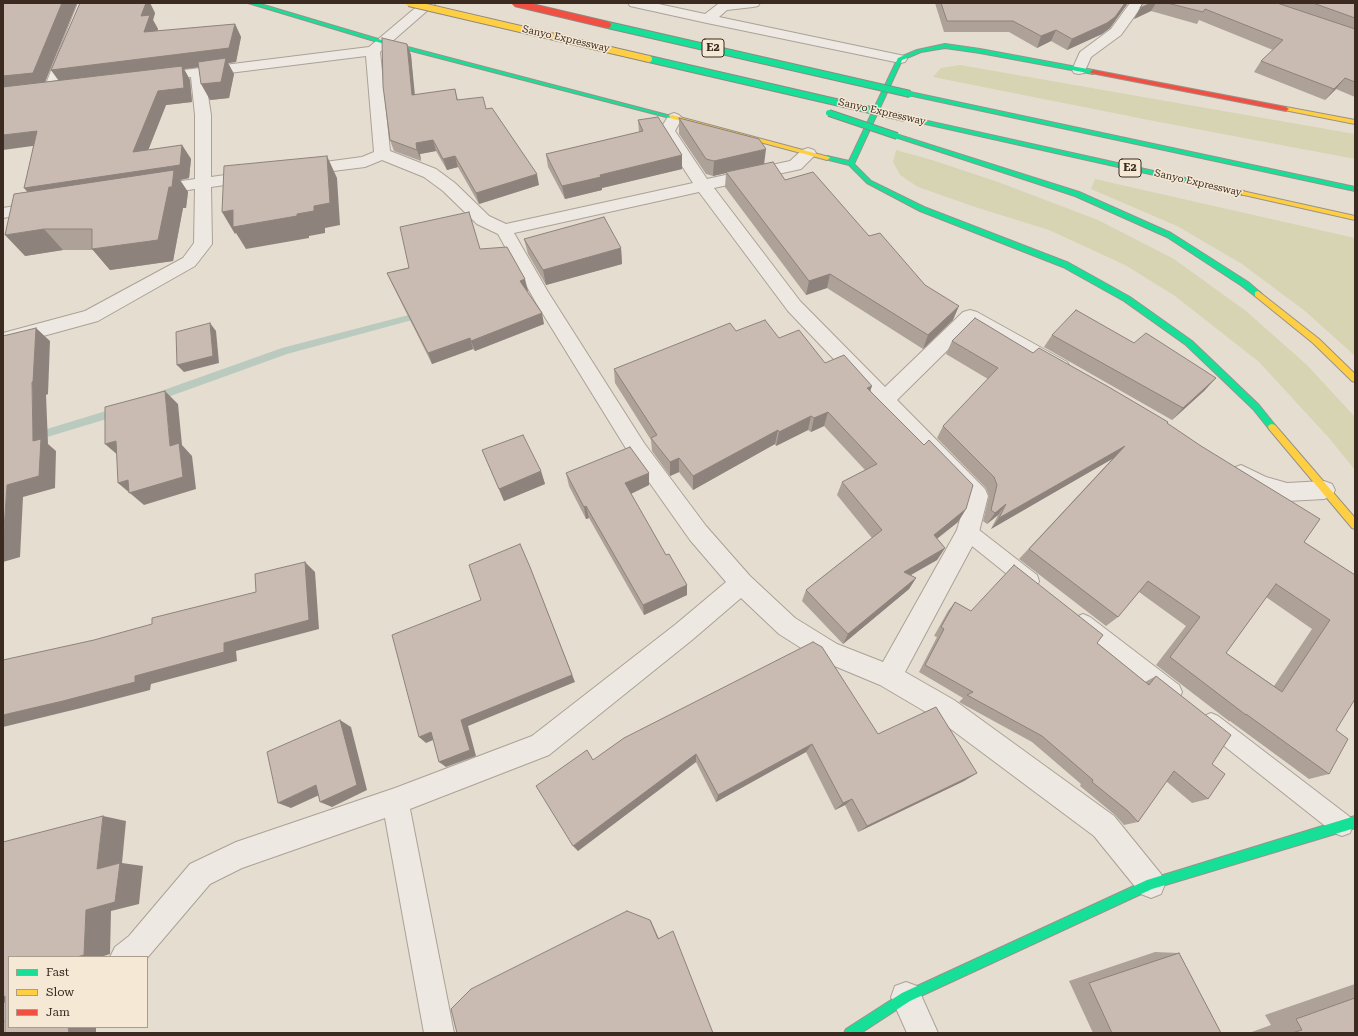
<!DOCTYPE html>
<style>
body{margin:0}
#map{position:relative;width:1358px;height:1036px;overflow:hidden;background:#e5ddd0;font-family:"Roboto Serif",serif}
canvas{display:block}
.frame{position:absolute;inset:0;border:4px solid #3a2a20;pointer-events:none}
.legend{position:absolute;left:8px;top:956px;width:140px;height:72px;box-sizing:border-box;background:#f5e9d6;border:1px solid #aa9d8d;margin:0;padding:5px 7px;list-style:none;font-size:12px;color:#3a2a20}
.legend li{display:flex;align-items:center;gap:8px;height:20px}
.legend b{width:20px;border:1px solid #aa9d8d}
</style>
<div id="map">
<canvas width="1358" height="1036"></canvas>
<div class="frame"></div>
<ul class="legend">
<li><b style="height:5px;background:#16e098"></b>Fast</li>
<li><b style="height:5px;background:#ffcf43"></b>Slow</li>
<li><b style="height:5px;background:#f24e42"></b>Jam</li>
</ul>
</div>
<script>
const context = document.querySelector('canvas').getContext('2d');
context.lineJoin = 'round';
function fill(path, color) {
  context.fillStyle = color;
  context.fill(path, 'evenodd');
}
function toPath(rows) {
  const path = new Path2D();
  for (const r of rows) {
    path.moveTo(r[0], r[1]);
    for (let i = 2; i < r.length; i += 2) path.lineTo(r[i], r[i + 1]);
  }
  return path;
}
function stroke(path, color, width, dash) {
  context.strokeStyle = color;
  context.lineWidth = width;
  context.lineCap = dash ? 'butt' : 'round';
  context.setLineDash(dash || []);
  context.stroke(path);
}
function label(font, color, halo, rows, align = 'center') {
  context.font = font + ' "Roboto Serif",serif';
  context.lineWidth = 3;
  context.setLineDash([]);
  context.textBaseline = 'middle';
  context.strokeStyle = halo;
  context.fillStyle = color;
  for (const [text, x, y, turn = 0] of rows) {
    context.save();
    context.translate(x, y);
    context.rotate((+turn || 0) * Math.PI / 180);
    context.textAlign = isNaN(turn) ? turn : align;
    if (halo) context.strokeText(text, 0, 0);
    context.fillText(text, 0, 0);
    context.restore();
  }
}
const green = toPath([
 [960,65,1355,134,1355,159,1154,121,933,77,941,68],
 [896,150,932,160,998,182,1098,220,1174,259,1246,311,1307,365,1355,417,1355,470,1329,438,1259,362,1175,296,1125,265,1049,230,975,207,918,187,900,175,893,162],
 [1095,179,1355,238,1355,356,1305,311,1242,264,1177,226,1091,189]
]);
const stream = toPath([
 [424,311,429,314,427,316,287,354,154,402,150,401,149,398,150,395,282,348,424,311],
 [119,407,123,408,124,411,123,414,34,441,30,440,29,437,30,434,34,433,119,407]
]);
const lane = toPath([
 [968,524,974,526,1037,575,1039,581,1037,587,1030,590,1023,587,962,538,959,532,962,526,968,524],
 [1083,614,1090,617,1179,685,1182,692,1179,699,1172,702,1165,699,1076,629,1073,623,1076,617,1083,614],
 [1211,713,1218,716,1350,817,1353,825,1350,833,1342,836,1334,833,1204,730,1201,723,1204,716,1211,713]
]);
const street = toPath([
 [78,3,92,3,57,91,55,94,50,95,45,94,43,91,78,3],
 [421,3,436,3,380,52,390,151,436,169,455,183,489,216,506,224,693,183,659,131,669,115,674,113,679,115,682,118,675,131,707,179,790,161,802,150,808,148,814,150,816,153,814,156,801,169,714,188,800,301,885,387,963,312,970,310,977,312,1067,362,1070,367,1067,372,1060,374,1053,372,972,326,897,400,985,489,988,496,979,532,976,539,905,672,954,700,1114,816,1161,874,1165,884,1161,894,1151,898,1141,894,1094,836,936,718,880,685,820,660,779,634,741,598,692,640,549,755,410,809,454,1033,424,1033,385,818,242,868,210,884,147,958,147,957,110,957,115,947,129,936,190,864,236,842,395,788,532,736,676,624,726,582,690,540,630,455,535,301,498,234,477,224,443,191,424,177,382,160,365,167,301,175,295,174,293,170,295,166,362,157,374,152,366,56,205,76,211,115,211,177,253,171,259,172,261,176,259,180,253,181,211,187,212,244,209,248,195,266,98,321,3,347,3,333,85,311,183,258,194,243,195,189,154,195,148,194,146,190,148,186,154,185,195,179,195,115,191,77,157,81,152,80,150,77,152,74,369,47,421,3],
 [699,192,788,311,966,498,957,530,883,662,837,644,795,618,750,576,706,526,644,443,548,292,514,233,699,192],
 [628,3,654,3,705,14,718,4,723,3,760,3,758,6,753,7,727,10,719,17,900,55,905,56,907,59,905,62,900,63,707,23,630,6,628,3],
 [1130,3,1144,3,1121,35,1091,57,1084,73,1079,74,1074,73,1072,70,1080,52,1111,29,1130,3],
 [39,202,45,203,47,207,45,211,3,218,3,208,39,202],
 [1241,465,1266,477,1287,483,1324,481,1332,484,1335,490,1332,496,1324,499,1287,501,1253,491,1233,480,1230,474,1233,468,1241,465],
 [906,982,917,986,938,1033,907,1033,891,997,895,986,906,982],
 [9,990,9,1020,3,1021,3,991,9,990]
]);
const fast = toPath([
 [248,3,257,3,385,41,675,117,670,118,381,43,248,3],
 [945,44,980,49,1093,70,1096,72,1093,74,980,53,945,48,921,52,902,60,854,164,871,181,924,207,1069,263,1130,297,1192,341,1259,405,1275,425,1276,427,1275,429,1269,429,1253,409,1186,345,1124,301,1063,267,920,211,867,183,849,165,825,159,824,158,827,156,849,161,898,58,917,50,945,44],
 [910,92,1355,187,1355,191,908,95,908,93,910,92],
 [905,116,1244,191,1247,193,1244,195,903,119,903,117,905,116],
 [895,135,899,135,1079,192,1171,233,1248,282,1262,294,1258,297,1255,296,1242,286,1167,237,1075,196,895,137,895,135],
 [1355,816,1355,828,1152,889,910,1001,861,1033,844,1033,846,1029,902,993,1147,880,1355,816]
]);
const slow = toPath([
 [1286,107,1355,120,1355,124,1284,110,1284,108,1286,107],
 [672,115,829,157,830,158,827,160,670,118,669,117,672,115],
 [1242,191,1355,216,1355,220,1244,195,1242,195,1242,191],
 [1258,291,1319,339,1355,374,1355,382,1352,381,1313,343,1255,296,1255,292,1258,291],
 [1272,424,1275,425,1355,518,1355,529,1352,528,1269,429,1268,427,1269,425,1272,424]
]);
const jam = toPath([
 [1093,70,1286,107,1289,109,1286,111,1091,73,1090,72,1093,70]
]);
const fastBridge = toPath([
 [608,25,910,94],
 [649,59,905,118],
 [829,113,897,136]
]);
const slowBridge = toPath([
 [409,3,649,59]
]);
const jamBridge = toPath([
 [515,3,608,25]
]);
const wall = toPath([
 [3,3,77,3,45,82,59,80,51,70,80,3,150,3,155,13,153,20,158,29,157,31,235,24,241,37,236,62,228,63,234,74,229,98,210,100,199,67,184,69,190,80,192,102,166,105,148,150,182,145,191,159,189,178,180,180,188,192,186,208,183,208,173,261,110,270,93,250,63,250,25,256,27,192,33,146],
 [935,3,1128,3,1110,28,1102,34,1067,50,1051,41,1037,48,1009,32,944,32],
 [1143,3,1355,3,1355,97,1336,89,1325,100,1254,72,1261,61,1273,50,1199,20,1197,24,1151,11,1134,19,1140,8],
 [407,44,411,55,414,95,455,89,458,100,486,109,539,185,479,204,458,167,447,170,436,151,420,154,421,161,394,151,390,140],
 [679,118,764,164,785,180,869,236,953,320,923,349,827,288,806,295,725,187,726,173,713,176,706,174,679,134],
 [638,120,682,169,602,188,602,190,565,199,548,167,546,154,639,132],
 [524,239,621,248,622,264,546,285,528,254],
 [480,249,528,291,527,291,544,324,475,351,473,349,432,364,392,284,387,273],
 [736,331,779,338,825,363,870,390,966,509,958,522,937,539,945,548,937,560,910,575,916,578,909,589,843,644,802,601,806,590,872,538,837,495,842,482,865,470,824,426,811,432,808,430,776,446,775,444,693,490,679,472,670,476,652,451,651,440,615,383,614,369],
 [1052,335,1134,343,1216,378,1204,391,1172,420,1044,347],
 [952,341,1033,353,1167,423,1304,542,1355,575,1336,730,1329,774,1309,779,1230,721,1229,721,1156,665,1186,626,1139,592,1118,617,1106,626,1019,559,1113,458,991,529,998,515,987,524,983,521,989,496,986,488,937,438,943,426,988,379,946,354],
 [1266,597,1312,629,1274,686,1226,653],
 [482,450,541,471,545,484,504,501],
 [566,473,649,485,631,494,666,555,687,585,687,595,644,615,589,518,586,519,569,486],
 [955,602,971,611,1097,643,1145,682,1156,676,1212,764,1208,799,1192,803,1166,781,1138,822,1124,825,1115,815,1080,786,1081,784,1032,742,959,702,963,698,919,672,937,637,934,636,948,611],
 [878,734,977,773,964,781,858,832,845,805,835,810,806,752,716,802,696,762,578,851,593,760],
 [1155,952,1179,953,1221,1033,1093,1033,1069,981],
 [1355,984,1355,1033,1249,1033,1271,1025,1265,1015]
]);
const shadedWall = toPath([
 [62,3,77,3,43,87,3,91,3,76],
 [146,3,150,3,155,13,153,20,158,29,152,46,144,32,141,16],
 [1125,3,1128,3,1110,28,1102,34,1067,50,1072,39],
 [1151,3,1156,3,1151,11,1134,19,1140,8],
 [235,24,241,37,236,62,228,63,234,74,229,98,210,100,201,84,225,64,184,69,190,80,192,102,166,105,142,166,61,84,51,70],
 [1056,30,1051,41,1037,48,1041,36],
 [407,44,411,55,416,106,412,95],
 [1345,78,1336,89,1325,100,1334,89],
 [37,131,47,144,3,150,3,135],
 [433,140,436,151,420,154,421,161,417,150,416,143],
 [182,145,191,159,189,178,180,180,188,192,186,208,183,208,173,261,110,270,92,249,169,187,36,202,24,188],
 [766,149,764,165,726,172,726,173,713,176,714,161],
 [682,155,682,169,602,188,602,190,565,199,562,186,600,175],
 [327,156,337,178,340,225,325,228,325,233,309,236,309,238,246,249,236,233,235,234,222,212,233,210,297,214,314,206],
 [455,156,458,167,447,170,443,159],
 [537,174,539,185,479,204,476,193],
 [44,229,63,250,25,256,5,235],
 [621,248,622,264,546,285,543,270],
 [830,274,827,288,806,295,809,281],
 [525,279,528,291,523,292,520,281],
 [959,306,953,320,923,349,928,335],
 [542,313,544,324,475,351,471,341],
 [210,323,216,331,219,363,184,372,177,365],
 [36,328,50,341,48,394,46,395,48,444,56,451,55,488,23,497,20,557,3,562,3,545,7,485,33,441,32,382],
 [470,338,473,349,432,364,428,353],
 [1216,378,1204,391,1172,420,1183,408],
 [872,386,867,400,867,388],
 [165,391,178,404,182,445,192,456,196,489,144,505,118,483,128,480,170,446],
 [828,412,824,426,811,432,814,418],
 [811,416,808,430,776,446,779,432],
 [778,430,775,444,693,490,693,476],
 [116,441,120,457,105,444],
 [1125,446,1114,458,991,529,999,518],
 [679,458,679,472,670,476,670,462],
 [541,471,545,484,504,501,499,489],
 [649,473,649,485,626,496,625,483],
 [1006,504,998,515,987,524,995,513],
 [586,506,589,518,586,519,584,507],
 [966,509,958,522,926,547,934,535],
 [945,548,937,560,897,583,904,572],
 [305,562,315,572,319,629,236,651,237,661,151,684,150,690,81,708,3,727,3,715,135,676,224,643],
 [530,567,575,682,468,726,476,756,446,767,439,762,461,720],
 [916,578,909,589,843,644,848,634],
 [687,585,687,595,644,615,643,605],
 [340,720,351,727,367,790,332,807,320,802],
 [431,732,438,738,426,743,419,737],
 [812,744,806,752,716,802,718,795],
 [696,754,696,762,578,851,573,846],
 [977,773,964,781,858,832,867,826],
 [316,785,328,791,291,808,278,803],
 [852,799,845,805,835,810,843,803],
 [103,816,126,821,122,863,143,866,139,904,111,911,110,954,101,957,77,957,86,910,97,869],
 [650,920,651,921,659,939,658,939],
 [5,996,9,1002,3,1003,3,997],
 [68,1027,96,1027,96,1033,69,1033]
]);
const building = toPath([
 [3,3,62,3,33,73,3,76,3,3],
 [80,3,146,3,141,16,150,15,144,32,235,24,229,48,51,70,80,3],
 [941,3,1125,3,1115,17,1107,23,1072,39,1056,30,1041,36,1013,21,947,21,941,3],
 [1143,3,1151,3,1140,8,1143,3],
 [1167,3,1277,3,1355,29,1355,82,1345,78,1334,89,1261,61,1283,40,1205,9,1203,12,1167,3],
 [1313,3,1355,3,1355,18,1313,3],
 [382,38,407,44,412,95,455,89,457,100,483,97,486,109,492,108,537,174,476,193,455,156,443,159,433,140,416,143,417,150,390,140,383,86,382,38],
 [226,58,221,82,201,84,198,62,226,58],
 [182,66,184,88,158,91,133,152,182,145,180,165,24,188,37,131,3,135,3,87,182,66],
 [658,117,682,155,600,175,601,177,562,186,546,154,643,131,638,120,658,117],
 [679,118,759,139,766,149,714,161,706,159,679,118],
 [327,156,330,203,314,206,314,211,297,214,297,216,233,227,233,210,222,212,224,166,327,156],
 [773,162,785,180,813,172,869,236,880,233,925,285,959,306,928,335,830,274,809,281,726,172,773,162],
 [174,170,172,187,169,187,158,240,92,249,92,229,44,229,5,235,14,194,174,170],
 [469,212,480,249,507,247,525,279,520,281,542,313,471,341,470,338,428,353,387,273,409,268,400,227,469,212],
 [604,217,621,248,543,270,524,239,604,217],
 [1076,310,1134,343,1146,333,1216,378,1183,408,1052,335,1076,310],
 [975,318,1033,353,1039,348,1107,386,1168,422,1167,423,1201,446,1320,519,1304,542,1355,575,1355,699,1336,730,1348,739,1329,774,1246,714,1246,715,1170,657,1200,617,1148,581,1118,617,1029,549,1125,446,999,518,1006,504,995,513,991,510,997,485,994,477,943,426,998,368,952,341,975,318],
 [1276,584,1330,620,1282,692,1226,653,1276,584],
 [765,320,779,338,799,330,825,363,844,355,872,386,867,388,924,445,929,440,973,485,966,509,934,535,945,548,904,572,916,578,848,634,806,590,882,530,842,482,877,464,828,412,814,418,811,416,779,432,778,430,693,476,679,458,670,462,651,438,657,435,614,369,730,323,736,331,765,320],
 [210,323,213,356,177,365,176,332,210,323],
 [36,328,33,382,32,382,33,441,41,439,39,476,7,485,3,545,3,336,36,328],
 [165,391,170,446,179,443,183,477,129,493,128,480,118,483,116,441,105,444,105,407,165,391],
 [523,435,541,471,499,489,482,450,523,435],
 [630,447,649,473,625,483,666,555,669,554,687,585,643,605,586,506,584,507,566,473,630,447],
 [520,544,530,567,572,675,461,720,470,750,439,762,431,732,419,737,392,635,481,600,469,565,520,544],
 [305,562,309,620,224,643,224,652,135,676,135,682,63,701,3,715,3,660,94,640,152,624,152,618,256,592,255,574,305,562],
 [1014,565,1103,635,1097,643,1149,685,1156,676,1231,735,1212,764,1225,774,1208,799,1174,771,1138,822,1128,811,1092,782,1093,780,1042,736,967,695,973,692,925,665,944,629,941,627,955,602,971,611,1014,565],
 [813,642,822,647,878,734,936,707,977,773,867,826,852,799,843,803,812,744,718,795,696,754,573,846,536,786,587,750,593,760,624,738,813,642],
 [340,720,357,785,320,802,316,785,278,803,267,752,340,720],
 [103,816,97,869,120,863,115,902,86,910,84,955,77,957,9,957,9,1027,68,1027,69,1033,5,1033,5,996,3,997,3,842,103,816],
 [627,911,650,920,658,939,673,931,713,1033,457,1033,451,1009,471,989,627,911],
 [1179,953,1221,1033,1112,1033,1089,983,1179,953],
 [1355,998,1355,1033,1292,1033,1302,1030,1296,1019,1355,998]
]);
const farStreetnames = [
 ["Sanyo Expressway",566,39,13],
 ["Sanyo Expressway",882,112,13],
 ["Sanyo Expressway",1198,183,13]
];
const shields = [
 [713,48,22],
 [1130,168,22]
];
const shieldNames = [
 ["E2",713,48],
 ["E2",1130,168]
];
fill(green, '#d7d4b3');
fill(stream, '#bacabf');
stroke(lane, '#aaa298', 2);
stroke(street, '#aaa298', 2);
stroke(fast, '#9a9288', 2);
stroke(slow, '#9a9288', 2);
stroke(jam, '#9a9288', 2);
fill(lane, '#ede8e1');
fill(street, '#ede8e1');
fill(fast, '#16e098');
fill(slow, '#ffcf43');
fill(jam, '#f24e42');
stroke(fastBridge, '#90887f', 8, []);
stroke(slowBridge, '#90887f', 8, []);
stroke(jamBridge, '#90887f', 8, []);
stroke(fastBridge, '#16e098', 6);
stroke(slowBridge, '#ffcf43', 6);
stroke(jamBridge, '#f24e42', 6);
fill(wall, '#ada198');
fill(shadedWall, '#8d837c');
fill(building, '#c9bbb1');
stroke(building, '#8d837c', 1);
label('10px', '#3a2a20', '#f5e9d6', farStreetnames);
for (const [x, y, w] of shields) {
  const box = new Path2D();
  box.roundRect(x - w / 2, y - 9, w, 18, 3);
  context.fillStyle = '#f5e9d6';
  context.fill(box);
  stroke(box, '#3a2a20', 1);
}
label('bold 11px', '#3a2a20', null, shieldNames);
</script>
